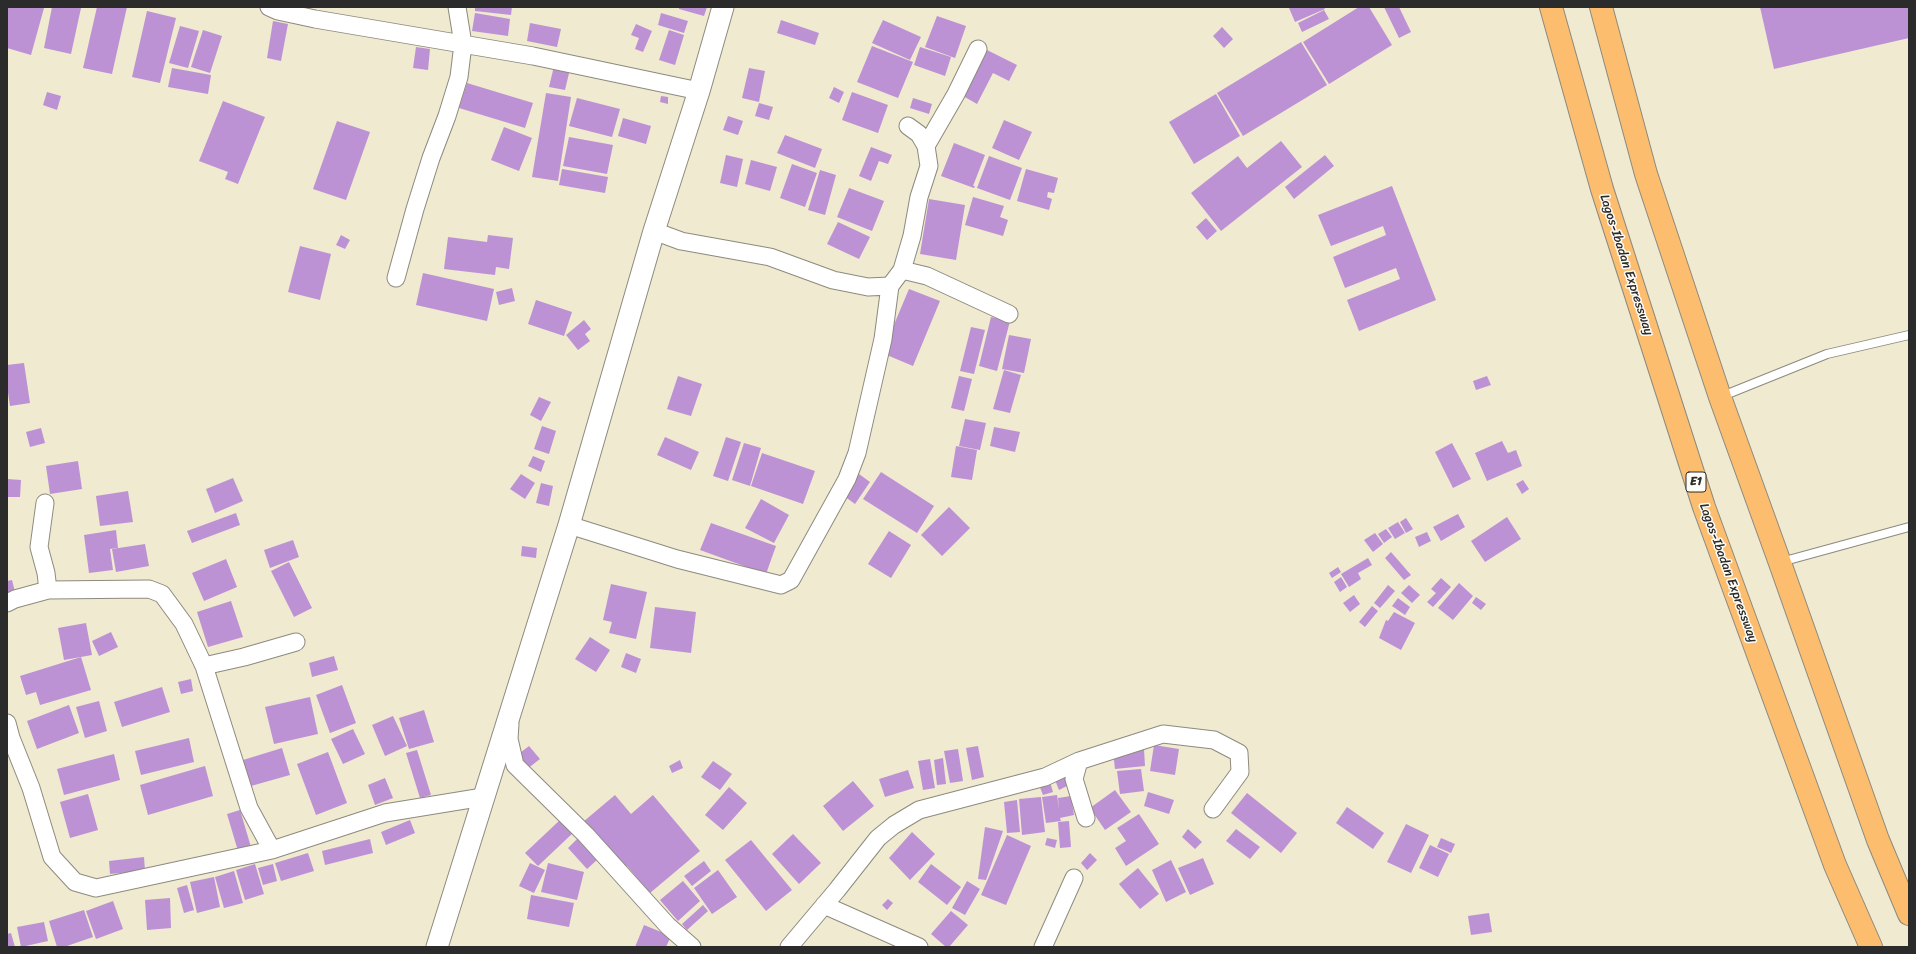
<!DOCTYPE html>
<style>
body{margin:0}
#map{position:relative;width:1916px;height:954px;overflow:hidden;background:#efead0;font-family:Sriracha,sans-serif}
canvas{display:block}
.frame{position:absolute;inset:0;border:8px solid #2b2b2b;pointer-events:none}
</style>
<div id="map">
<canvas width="1916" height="954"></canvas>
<div class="frame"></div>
</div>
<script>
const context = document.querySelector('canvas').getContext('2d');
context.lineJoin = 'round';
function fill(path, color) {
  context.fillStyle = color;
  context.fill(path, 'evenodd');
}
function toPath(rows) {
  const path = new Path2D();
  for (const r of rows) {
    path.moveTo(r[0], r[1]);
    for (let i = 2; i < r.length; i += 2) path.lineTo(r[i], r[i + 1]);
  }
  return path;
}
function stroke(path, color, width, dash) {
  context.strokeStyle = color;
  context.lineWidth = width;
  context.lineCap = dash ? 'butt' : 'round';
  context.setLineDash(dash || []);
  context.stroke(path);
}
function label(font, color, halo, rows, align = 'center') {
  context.font = font + ' Sriracha,sans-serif';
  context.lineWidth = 3;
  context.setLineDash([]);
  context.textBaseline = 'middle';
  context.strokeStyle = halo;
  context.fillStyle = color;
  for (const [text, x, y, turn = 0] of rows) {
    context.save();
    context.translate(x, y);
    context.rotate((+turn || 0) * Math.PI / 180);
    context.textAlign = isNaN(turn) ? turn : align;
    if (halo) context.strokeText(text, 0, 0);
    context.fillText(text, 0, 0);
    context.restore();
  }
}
const building = toPath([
 [7,7,44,8,31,55,7,48],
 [52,7,81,8,71,54,44,48],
 [97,7,127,7,112,74,83,68],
 [475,7,512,7,511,15,475,11],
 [679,7,707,7,704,16,679,9],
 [1291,7,1324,7,1325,9,1295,22,1289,8],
 [1359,7,1369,7,1392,45,1329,84,1303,42],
 [1384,7,1399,7,1411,32,1399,38],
 [1760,7,1909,7,1909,38,1774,69],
 [1324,10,1329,19,1302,32,1298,23],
 [147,11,176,18,160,83,132,77],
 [475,13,510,19,508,36,472,31],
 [661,13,688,21,684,33,658,25],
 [937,16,966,26,955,58,925,47],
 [781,20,819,33,815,45,777,33],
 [883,20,921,37,910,60,872,43],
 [273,21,288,24,281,61,267,58],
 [530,23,561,29,557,47,527,41],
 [636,24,652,31,643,52,635,49,639,38,631,35],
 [180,26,199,31,188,68,169,63],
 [1222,27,1233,39,1224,48,1213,36],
 [203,30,222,36,210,73,191,67],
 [669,30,684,35,675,65,659,60],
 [1301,42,1327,85,1243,136,1217,93],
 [872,46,913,62,898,98,857,82],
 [416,47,430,49,428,70,413,68],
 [920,47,951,57,945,76,914,65],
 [987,50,1017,65,1009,81,993,73,977,104,963,96],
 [554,66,570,69,565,90,549,87],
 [172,68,211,75,208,94,168,87],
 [749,68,765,71,759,102,742,98],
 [467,83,533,103,525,128,459,108],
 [834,87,844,92,839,103,829,98],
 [47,92,61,96,57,110,43,105],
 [852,92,888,105,878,133,842,120],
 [546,93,571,97,558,181,532,177],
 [1216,94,1240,136,1194,164,1169,122],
 [661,96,668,97,668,104,660,102],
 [577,98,620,109,612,137,569,126],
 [913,98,932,104,929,114,910,108],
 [223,101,265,117,238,184,225,179,228,172,199,161],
 [759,103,773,107,769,120,755,116],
 [728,116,743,121,738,135,723,130],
 [623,118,651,126,646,144,618,136],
 [1004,120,1032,132,1019,160,992,148],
 [337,121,370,132,346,200,313,189],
 [504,127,532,138,519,171,491,160],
 [785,135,822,149,815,168,777,153],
 [569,137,613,145,607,174,563,166],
 [1281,141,1302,167,1221,231,1191,193,1238,156,1247,168],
 [954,143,985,155,973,186,975,186,974,188,941,176],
 [871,147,892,155,888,164,879,161,871,181,859,176],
 [726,155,743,159,737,187,720,183],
 [1325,155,1334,166,1294,199,1285,187],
 [989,156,1022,168,1010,200,977,188],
 [751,160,777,167,770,191,745,184],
 [792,164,817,173,805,207,780,198],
 [562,169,608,177,605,193,559,185],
 [1026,169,1058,178,1054,193,1048,192,1047,197,1052,199,1049,210,1017,201],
 [820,170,836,175,825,215,808,210],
 [1392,186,1436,300,1359,331,1347,300,1400,279,1396,268,1345,288,1333,257,1386,235,1383,226,1331,246,1318,215],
 [849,188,884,201,872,231,837,217],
 [973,197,1004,206,1000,217,1008,220,1003,236,965,225],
 [929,199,965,205,956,260,920,254],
 [1206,218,1217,231,1207,240,1196,227],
 [838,222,870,237,859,259,827,244],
 [341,235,350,240,345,249,336,245],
 [488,235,513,238,509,269,496,267,495,275,444,269,448,237,487,242],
 [300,246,331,254,320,300,288,292],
 [423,273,494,289,487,321,416,305],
 [512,288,515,301,499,305,496,292],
 [909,289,940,301,913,366,882,353],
 [536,300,572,312,564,336,528,324],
 [991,317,1010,321,997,371,979,366],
 [584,320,591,329,585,334,590,341,578,350,566,335],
 [971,327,985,330,974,374,960,371],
 [1009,335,1031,339,1024,373,1002,369],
 [24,363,30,403,10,406,7,386,7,365],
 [1004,370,1021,375,1010,413,993,409],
 [678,376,702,384,691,416,667,409],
 [959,376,972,379,964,411,951,408],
 [1487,376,1491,385,1476,390,1473,381],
 [539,397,551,402,541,421,530,415],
 [965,419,986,423,980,450,959,446],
 [542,426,556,431,549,454,534,449],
 [994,427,1020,432,1015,452,990,446],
 [41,428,45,443,30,447,26,432],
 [665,437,699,452,691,470,657,455],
 [726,437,741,442,728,481,713,476],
 [1502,441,1508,453,1516,450,1522,466,1487,481,1475,453],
 [744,443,761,448,750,486,732,480],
 [1452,443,1471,479,1453,488,1435,452],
 [956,446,977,450,972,480,951,477],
 [762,453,815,471,803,504,751,486],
 [533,456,545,461,541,472,528,466],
 [78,461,82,489,50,494,46,466],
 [881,472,934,506,917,533,863,499],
 [521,474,535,483,525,499,510,489],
 [859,474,870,482,855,504,844,496],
 [233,478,243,501,215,513,206,489],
 [7,479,21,480,20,497,7,497],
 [1523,480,1529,489,1522,494,1516,484],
 [541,483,553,486,549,506,536,503],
 [128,491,133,522,100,526,96,496],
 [761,499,789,515,774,543,745,528],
 [949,507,970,528,942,556,921,535],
 [236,513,240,525,192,543,187,531],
 [1458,514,1465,527,1441,541,1433,527],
 [1507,517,1521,539,1485,562,1471,541],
 [1406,518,1413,529,1406,533,1400,522],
 [1398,522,1405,533,1395,539,1388,528],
 [711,523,776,546,766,574,700,550],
 [1386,529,1392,537,1384,543,1378,534],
 [116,530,118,548,110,549,113,570,89,573,84,535],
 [889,531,911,545,891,578,868,564],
 [1427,532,1431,541,1419,547,1415,537],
 [1375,533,1383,544,1373,552,1364,540],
 [293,540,299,557,270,568,264,550],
 [145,544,149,566,116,572,112,549],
 [522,546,537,548,536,558,521,556],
 [1391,552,1411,575,1404,580,1385,558],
 [1368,558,1372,565,1358,573,1361,579,1349,587,1341,574],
 [226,559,237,587,204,601,192,573],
 [289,562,312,608,294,617,271,571],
 [1338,567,1341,572,1332,578,1329,573],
 [1341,577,1347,587,1340,592,1334,582],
 [1441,578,1451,587,1433,607,1427,602,1436,593,1431,589],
 [12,580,15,592,7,594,7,581],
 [1459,583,1473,596,1453,620,1438,608],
 [611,584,647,592,636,639,609,633,612,622,603,620],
 [1388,585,1395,591,1380,608,1374,603],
 [1409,585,1420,595,1412,603,1401,593],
 [1354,595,1360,604,1350,612,1343,603],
 [1476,597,1486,604,1481,610,1472,603],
 [1398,598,1410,607,1405,615,1392,606],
 [231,601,243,637,208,647,197,612],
 [1372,606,1378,611,1365,627,1359,622],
 [655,607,696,612,691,653,650,648],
 [1394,612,1415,623,1401,650,1379,638,1386,620,1388,621],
 [86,623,92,655,64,660,58,628],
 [111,632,118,647,99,656,92,641],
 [590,637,610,650,596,672,575,659],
 [626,653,641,659,636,673,621,667],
 [334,656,338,670,312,677,309,663],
 [81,657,91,690,40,705,36,692,26,695,20,676],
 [191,679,193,691,181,694,178,682],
 [342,685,356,723,330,733,316,695],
 [162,687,170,712,122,727,114,702],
 [310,697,318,734,274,744,265,707],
 [99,701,107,731,85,738,76,707],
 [69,705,79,733,37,749,27,721],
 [424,710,434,742,409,749,399,718],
 [393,716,407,746,385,756,372,725],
 [353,729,365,754,343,764,331,739],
 [189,738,194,762,141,775,135,751],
 [1154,745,1179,749,1175,775,1150,771],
 [529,746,540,759,527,769,516,756],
 [978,746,984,777,972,780,966,748],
 [282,748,290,775,251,786,243,760],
 [958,749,963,781,950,783,944,751],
 [1144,749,1145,766,1115,769,1113,752],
 [417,750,431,795,420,798,406,753],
 [328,752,347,803,316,815,297,764],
 [114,754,120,780,64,795,57,769],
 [943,758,946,784,937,785,934,760],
 [930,759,935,788,923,790,918,761],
 [680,760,683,768,672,773,669,766],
 [713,761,732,774,720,790,701,777],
 [205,766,213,796,148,815,140,785],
 [1141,769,1144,791,1120,794,1117,771],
 [908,770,914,788,885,797,879,779],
 [1065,775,1069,785,1059,790,1055,780],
 [385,778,393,798,375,805,368,785],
 [853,781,874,806,843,831,823,806],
 [1050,782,1053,792,1043,795,1039,785],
 [729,787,747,803,723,830,705,815],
 [1115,790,1131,812,1105,830,1090,808],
 [1148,792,1174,800,1169,814,1144,806],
 [1247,793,1297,833,1281,853,1231,813],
 [88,794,98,830,70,838,60,802],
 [615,795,631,814,653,795,700,851,650,893,627,866,623,870,583,822],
 [1057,795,1059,809,1058,798,1071,796,1074,815,1060,818,1061,821,1046,823,1042,797],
 [1041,797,1045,832,1022,835,1019,799],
 [1017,800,1020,832,1007,833,1004,802],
 [1347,807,1384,833,1373,849,1336,823],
 [240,810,251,847,238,851,227,814],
 [1139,814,1159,844,1126,866,1115,848,1126,841,1117,828],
 [561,819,574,832,538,866,525,853],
 [410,820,415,833,386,845,381,832],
 [1069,821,1071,847,1060,848,1058,822],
 [1406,824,1429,835,1411,873,1387,862],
 [985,827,1003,831,986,880,978,879],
 [1188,829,1202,842,1195,849,1182,837],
 [1236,829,1260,847,1250,859,1226,841],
 [912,832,935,854,910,880,889,858],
 [793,834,821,863,799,884,772,854],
 [1007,835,1031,846,1006,905,981,895],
 [1047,838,1057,840,1055,848,1045,845],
 [1441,838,1455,844,1451,853,1437,847],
 [370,839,373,853,325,865,322,851],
 [577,839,597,860,587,869,568,848],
 [751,840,792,890,766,911,725,860],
 [1430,845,1449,854,1438,877,1419,868],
 [308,853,314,871,281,881,275,863],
 [1090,853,1097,860,1087,870,1081,863],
 [144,857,145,871,110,874,109,861],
 [1203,858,1214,884,1190,895,1178,868],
 [1171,860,1186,892,1166,902,1152,870],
 [704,861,711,871,692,886,684,876],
 [530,863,545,870,534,893,519,886],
 [548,863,584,872,577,900,541,892],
 [255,864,264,894,245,900,236,870],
 [273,864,277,881,263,885,258,868],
 [931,864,961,887,947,905,918,882],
 [1138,868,1159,894,1140,909,1119,884],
 [718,870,737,897,712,914,694,888],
 [234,871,243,903,224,908,215,877],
 [214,877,220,907,197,913,190,882],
 [683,881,700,901,678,921,660,900],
 [967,881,980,889,965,915,952,908],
 [187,885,194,910,184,913,177,888],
 [531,895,574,903,569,927,527,919],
 [170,898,171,928,147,930,145,900],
 [888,899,893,903,887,910,882,905],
 [113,901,123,929,96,939,86,911],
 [703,905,708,911,687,930,682,924],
 [84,910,93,937,64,947,57,947,49,921],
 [951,911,968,925,949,947,946,947,931,934],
 [1489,913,1492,932,1471,935,1468,916],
 [44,922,48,941,21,947,17,927],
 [644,925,671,936,666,947,635,947],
 [11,933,15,947,7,947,7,934]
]);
const service = toPath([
 [1720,397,1827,354,1909,335],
 [1781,562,1909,527]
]);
const minor = toPath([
 [269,7,278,11,315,19,533,56,699,91],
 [926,146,956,94,978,49],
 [654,231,681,241,770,257,833,280,868,287,890,286],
 [902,270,927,276,1009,314],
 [396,278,415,209,431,158,447,116,459,77,463,44,457,7],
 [45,503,39,547,46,573,48,590],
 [569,525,677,559,781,585,791,580,847,479,857,453,883,339,890,286,902,270,912,236,919,197,929,166,926,146,919,134,908,126],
 [7,603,15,599,48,590,149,589,162,594,184,624,204,666,249,808,272,850],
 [204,666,244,657,296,642],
 [7,723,11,738,31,788,52,857,75,882,96,888,272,850,385,813,483,797],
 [510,724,509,739,515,765,586,835,668,926,692,947],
 [1079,761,1163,734,1214,740,1239,753,1240,772,1213,809],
 [824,905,919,947],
 [789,947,837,890,878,838,894,825,919,810,1045,777,1079,761,1074,779,1086,818],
 [1043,947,1074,878]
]);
const tertiary = toPath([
 [437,947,569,525,654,231,699,91,723,7]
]);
const motorway = toPath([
 [1551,7,1602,189,1704,507,1835,865,1871,947],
 [1601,7,1646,174,1720,397,1780,563,1878,840,1909,914]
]);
const shields = [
 [1696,482,20]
];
const shieldNames = [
 ["E1",1696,482]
];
const streetNames = [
 ["Lagos-Ibadan Expressway",1626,265,72],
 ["Lagos-Ibadan Expressway",1728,573,70]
];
fill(building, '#bd92d4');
stroke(service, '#8d8a7e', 10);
stroke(minor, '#8d8a7e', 19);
stroke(tertiary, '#8d8a7e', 23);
stroke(motorway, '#8d8a7e', 24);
stroke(service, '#fff', 8);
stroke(minor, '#fff', 17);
stroke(tertiary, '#fff', 21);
stroke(motorway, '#fcbd6e', 22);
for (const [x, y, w] of shields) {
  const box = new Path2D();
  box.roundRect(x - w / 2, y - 10, w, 20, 3);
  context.fillStyle = '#fdfcf7';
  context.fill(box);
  stroke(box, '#2b2b2b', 1);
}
label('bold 12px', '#2b2b2b', null, shieldNames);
label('13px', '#2b2b2b', '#fdfcf7', streetNames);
</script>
